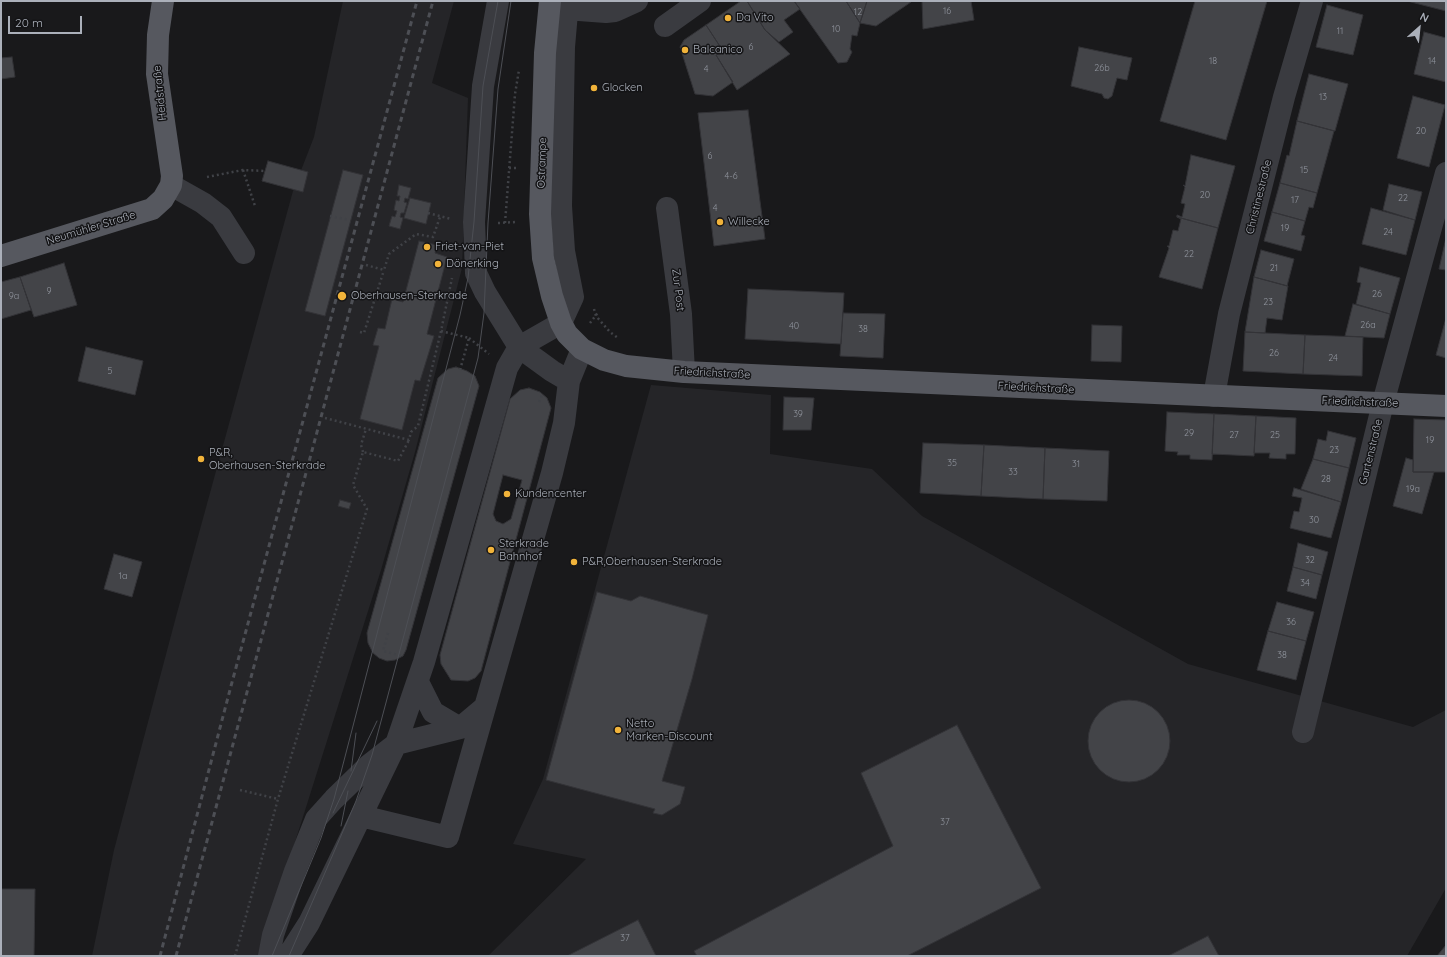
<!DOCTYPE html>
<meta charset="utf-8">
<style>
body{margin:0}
#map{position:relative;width:1447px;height:957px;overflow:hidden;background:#19191b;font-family:Quicksand,sans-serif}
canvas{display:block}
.frame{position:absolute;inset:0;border:2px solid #abb0ba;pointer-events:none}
.north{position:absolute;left:1399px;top:8px;width:40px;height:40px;-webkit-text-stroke:3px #141416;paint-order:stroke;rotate:27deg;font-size:11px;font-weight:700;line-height:16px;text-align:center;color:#abb0ba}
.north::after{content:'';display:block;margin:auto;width:14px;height:18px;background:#abb0ba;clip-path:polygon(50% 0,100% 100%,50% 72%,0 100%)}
.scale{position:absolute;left:8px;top:16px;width:74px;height:18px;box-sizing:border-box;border:2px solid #abb0ba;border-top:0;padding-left:5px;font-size:12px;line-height:14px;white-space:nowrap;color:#abb0ba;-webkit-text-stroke:3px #141416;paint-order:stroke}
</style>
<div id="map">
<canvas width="1447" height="957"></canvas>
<div class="frame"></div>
<div class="north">N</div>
<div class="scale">20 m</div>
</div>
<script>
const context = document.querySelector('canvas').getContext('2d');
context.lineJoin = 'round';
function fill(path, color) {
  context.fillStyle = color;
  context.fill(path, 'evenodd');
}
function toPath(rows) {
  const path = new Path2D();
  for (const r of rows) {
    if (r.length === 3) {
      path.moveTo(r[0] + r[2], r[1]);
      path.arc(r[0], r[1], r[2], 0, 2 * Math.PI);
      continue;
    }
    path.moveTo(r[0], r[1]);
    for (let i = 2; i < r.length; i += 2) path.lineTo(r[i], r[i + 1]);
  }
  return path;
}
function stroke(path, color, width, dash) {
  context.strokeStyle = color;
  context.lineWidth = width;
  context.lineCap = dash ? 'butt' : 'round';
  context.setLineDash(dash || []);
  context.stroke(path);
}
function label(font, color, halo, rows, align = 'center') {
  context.font = font + ' Quicksand,sans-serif';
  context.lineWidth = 3;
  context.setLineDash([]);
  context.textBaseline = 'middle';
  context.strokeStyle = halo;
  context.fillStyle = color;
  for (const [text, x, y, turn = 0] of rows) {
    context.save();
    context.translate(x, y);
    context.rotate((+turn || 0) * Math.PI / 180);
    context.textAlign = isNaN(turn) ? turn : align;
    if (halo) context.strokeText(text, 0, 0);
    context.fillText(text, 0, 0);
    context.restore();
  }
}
const built = toPath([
 [343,1,454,1,432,83,468,98,462,268,415,452,381,570,259,956,92,956,114,850,177,613,293,191,314,137],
 [651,385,771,395,770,454,872,469,922,516,1188,664,1413,727,1446,710,1446,888,1407,956,488,956,586,859,513,844,543,779]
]);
const building = toPath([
 [741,1,747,1,765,30,790,54,737,90,716,55,723,51,706,25,741,1],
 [747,1,794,1,800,9,784,20,793,32,779,42,765,30,747,1],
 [794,1,846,1,860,23,857,36,852,35,850,49,852,52,847,62,838,63,794,1],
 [846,1,867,1,860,23,846,1],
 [867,1,911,1,911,2,876,26,860,23,867,1],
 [922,1,971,1,974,20,923,29,922,1],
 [1195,1,1267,1,1226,140,1160,121,1195,1],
 [1407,1,1446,1,1446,11,1407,1],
 [1327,5,1363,15,1353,55,1316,47,1327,5],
 [706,25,723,51,716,55,733,82,713,96,695,94,680,47,684,40,706,25],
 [1424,32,1446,38,1446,82,1414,74,1424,32],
 [1079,47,1132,58,1127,80,1117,78,1112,96,1108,99,1104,98,1102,94,1071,86,1079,47],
 [12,57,15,77,1,79,1,58,12,57],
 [1309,74,1348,84,1335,131,1297,121,1309,74],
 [1413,96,1445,105,1429,167,1397,158,1413,96],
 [748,110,765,239,714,246,698,113,748,110],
 [1297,121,1334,131,1317,193,1280,183,1287,155,1289,156,1297,121],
 [1191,155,1235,166,1218,228,1177,217,1177,215,1182,217,1185,204,1181,203,1185,187,1183,185,1185,186,1191,155],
 [268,161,308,172,303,192,262,181,268,161],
 [343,170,363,175,325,316,305,311,343,170],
 [1280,183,1317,193,1313,208,1309,207,1305,221,1272,212,1280,183],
 [1389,184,1422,192,1415,220,1383,210,1389,184],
 [399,185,411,188,408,199,405,198,404,202,407,203,404,213,401,213,400,217,403,218,400,229,389,226,392,216,395,217,397,211,394,210,396,200,399,201,400,196,397,196,399,185],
 [410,198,431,203,426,224,404,218,410,198],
 [1371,208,1415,220,1406,255,1362,244,1371,208],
 [1272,212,1305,221,1301,235,1305,236,1301,251,1264,241,1272,212],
 [1177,217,1218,228,1202,289,1159,277,1169,248,1167,246,1169,246,1173,230,1178,231,1181,219,1177,217],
 [1446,238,1446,270,1439,269,1446,238],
 [419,241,437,245,435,253,447,257,427,334,434,336,420,381,415,380,402,430,360,419,379,346,373,345,378,328,385,329,392,299,403,302,419,241],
 [1261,250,1294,259,1287,286,1254,277,1261,250],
 [64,263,77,305,34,317,20,277,64,263],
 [1360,267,1400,278,1390,314,1356,304,1361,283,1357,282,1360,267],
 [20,277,31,310,1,319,1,282,20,277],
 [1254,277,1288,286,1282,320,1267,318,1265,333,1245,332,1254,277],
 [748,289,844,293,841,344,745,339,748,289],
 [1353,304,1390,314,1384,338,1345,336,1353,304],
 [843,313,885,314,883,358,840,356,843,313],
 [1446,318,1446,358,1436,355,1446,318],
 [1092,325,1122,326,1121,362,1091,361,1092,325],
 [1245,332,1305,335,1303,374,1243,371,1245,332],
 [1305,335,1363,337,1362,376,1303,374,1305,335],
 [86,347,143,361,135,395,78,381,86,347],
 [456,367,467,371,475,376,479,386,406,650,403,656,395,660,387,661,379,658,373,653,368,643,367,633,438,378,448,369,456,367],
 [529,388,540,392,547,398,551,408,481,671,475,678,468,681,451,680,441,664,440,655,510,399,520,390,529,388],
 [784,397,814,398,811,430,783,430,784,397],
 [1167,412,1214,414,1212,460,1190,459,1190,455,1177,455,1178,452,1165,451,1167,412],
 [1214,414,1256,416,1254,456,1212,454,1214,414],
 [1256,416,1296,418,1295,454,1286,454,1286,459,1269,458,1270,453,1254,453,1256,416],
 [1414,419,1446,420,1446,472,1413,472,1414,419],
 [1328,431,1356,438,1349,468,1313,459,1318,439,1326,441,1328,431],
 [923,443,984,445,981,496,920,493,923,443],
 [984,445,1045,448,1043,499,981,496,984,445],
 [1045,448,1109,451,1107,501,1043,499,1045,448],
 [1406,458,1413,460,1413,472,1434,472,1422,514,1393,506,1406,458],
 [1313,459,1349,468,1341,502,1301,489,1313,459],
 [503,475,522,480,511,519,503,524,496,521,493,514,503,475],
 [1294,488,1341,502,1331,538,1290,528,1294,511,1299,512,1302,498,1292,496,1294,488],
 [340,500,351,503,349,509,338,506,340,500],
 [1298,543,1328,552,1322,575,1293,567,1298,543],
 [114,554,142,562,132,597,104,589,114,554],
 [1293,567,1322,575,1316,599,1287,591,1293,567],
 [597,592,631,601,640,596,708,615,692,679,662,781,685,787,680,804,662,815,653,813,655,809,546,780,597,592],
 [1277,602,1314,612,1306,641,1268,631,1277,602],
 [1268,631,1306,641,1296,680,1257,670,1268,631],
 [1129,741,41],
 [957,725,1041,888,907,956,697,956,694,951,893,846,861,773,957,725],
 [1,889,35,889,34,956,1,956,1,889],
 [638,920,656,956,567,956,638,920],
 [1208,936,1219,956,1168,956,1208,936],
 [1446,945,1446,956,1437,956,1446,945]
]);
const path = toPath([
 [509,168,519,168],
 [243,170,255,206],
 [207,177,243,170,266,171],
 [428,213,451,219],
 [330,216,349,220],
 [498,223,516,222],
 [505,223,515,94,519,70],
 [366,265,384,270,389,254,416,234,433,237,440,217],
 [594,309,596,316,610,332,618,338],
 [590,323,599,311],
 [441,331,469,338,460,370],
 [360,332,364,333,384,270],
 [469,338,489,354],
 [539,402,542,395],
 [325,418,409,440,411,432,418,426,441,331,452,278],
 [363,452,361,445,366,429],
 [388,633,383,651,402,656],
 [240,790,278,799],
 [235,956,278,799,367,509,353,485,363,452,398,461,409,440]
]);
const minor = toPath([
 [498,1,483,86,474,222,476,273,485,292,519,347,552,371,569,381],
 [552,8,606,12,615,11,637,1],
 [665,26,700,1],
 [171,185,203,203,221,217,244,253],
 [667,208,681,314,684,372],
 [1214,396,1229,314,1284,97,1312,1],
 [418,682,433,712,460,728],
 [1303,732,1383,403,1446,173],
 [361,816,448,837,485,707],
 [269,956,273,935,295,871,316,819,334,799,369,765,396,744,460,728,485,707,552,473,564,423,569,381,582,349],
 [288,956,309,923,396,744,424,662,507,368,519,347,561,323,573,297,564,251,561,206,564,47,568,1]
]);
const major = toPath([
 [550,1,545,53,540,214,543,258,552,296,561,323,567,334,582,349,604,360,626,366,684,372,1446,406],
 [1,256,152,209,163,199,171,185,172,176,157,74,158,35,163,1]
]);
const tram = toPath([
 [351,771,356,733],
 [333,813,377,721],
 [341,826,348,791],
 [272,956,321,838,334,799,460,315,468,278,474,222,483,86,498,1],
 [289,956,356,801,372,755,478,358,484,313,488,223,498,89,511,1]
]);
const rail = toPath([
 [160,956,231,686,417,1],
 [176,956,433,1]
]);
const markers = [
 [728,18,4,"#f1b33a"],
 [685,50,4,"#f1b33a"],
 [594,88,4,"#f1b33a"],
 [720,222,4,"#f1b33a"],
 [427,247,4,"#f1b33a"],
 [438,264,4,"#f1b33a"],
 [342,296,5,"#f1b33a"],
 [201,459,4,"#f1b33a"],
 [507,494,4,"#f1b33a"],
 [491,550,4,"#f1b33a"],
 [574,562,4,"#f1b33a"],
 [618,730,4,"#f1b33a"]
];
const numberNames = [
 ["16",947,11],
 ["12",858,12],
 ["10",836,29],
 ["11",1340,31],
 ["6",751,47],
 ["18",1213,61],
 ["14",1432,61],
 ["26b",1102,68],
 ["4",706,69],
 ["13",1323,97],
 ["20",1421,131],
 ["6",710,156],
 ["15",1304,170],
 ["4-6",731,176],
 ["20",1205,195],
 ["22",1403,198],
 ["17",1295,200],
 ["4",715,208],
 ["19",1285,228],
 ["24",1388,232],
 ["22",1189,254],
 ["21",1274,268],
 ["9",49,291],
 ["26",1377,294],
 ["9a",14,296],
 ["23",1268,302],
 ["26a",1368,325],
 ["40",794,326],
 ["38",863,329],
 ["26",1274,353],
 ["24",1333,358],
 ["5",110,371],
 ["39",798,414],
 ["29",1189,433],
 ["27",1234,435],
 ["25",1275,435],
 ["19",1430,440],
 ["23",1334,450],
 ["35",952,463],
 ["31",1076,464],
 ["33",1013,472],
 ["28",1326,479],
 ["19a",1413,489],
 ["30",1314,520],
 ["32",1310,560],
 ["1a",123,576],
 ["34",1305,583],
 ["36",1291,622],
 ["38",1282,655],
 ["37",945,822],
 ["37",625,938]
];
const poiNames = [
 ["Da Vito",736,18],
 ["Balcanico",693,50],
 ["Glocken",602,88],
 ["Willecke",728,222],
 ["Friet-van-Piet",435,247],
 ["Dönerking",446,264],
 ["Oberhausen-Sterkrade",351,296],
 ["P&R,",209,453],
 ["Oberhausen-Sterkrade",209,466],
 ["Kundencenter",515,494],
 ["Sterkrade",499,544],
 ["Bahnhof",499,557],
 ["P&R,Oberhausen-Sterkrade",582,562],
 ["Netto",626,724],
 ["Marken-Discount",626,737]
];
const streetNames = [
 ["Heidstraße",160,93,-96],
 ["Ostrampe",542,163,-88],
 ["Christinestraße",1259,197,-76],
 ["Neumühler Straße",91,228,-17],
 ["Zur Post",678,290,83],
 ["Friedrichstraße",712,373,3],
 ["Friedrichstraße",1036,388,3],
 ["Friedrichstraße",1360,402,2],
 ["Gartenstraße",1371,452,-76]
];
fill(built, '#252528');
fill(building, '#434448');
stroke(building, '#333337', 1);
stroke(path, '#404247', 2.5, [2, 3]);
stroke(minor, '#3a3b40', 22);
stroke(major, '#56585f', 22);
stroke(tram, '#4d4f55', 1);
stroke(rail, '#4d4f55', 3, [5, 4]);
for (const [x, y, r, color] of markers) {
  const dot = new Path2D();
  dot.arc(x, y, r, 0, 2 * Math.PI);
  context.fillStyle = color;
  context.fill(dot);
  stroke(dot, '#141416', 1.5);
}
label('9px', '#91959e', null, numberNames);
label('11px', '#abb0ba', '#141416', poiNames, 'left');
label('11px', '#abb0ba', '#141416', streetNames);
</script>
